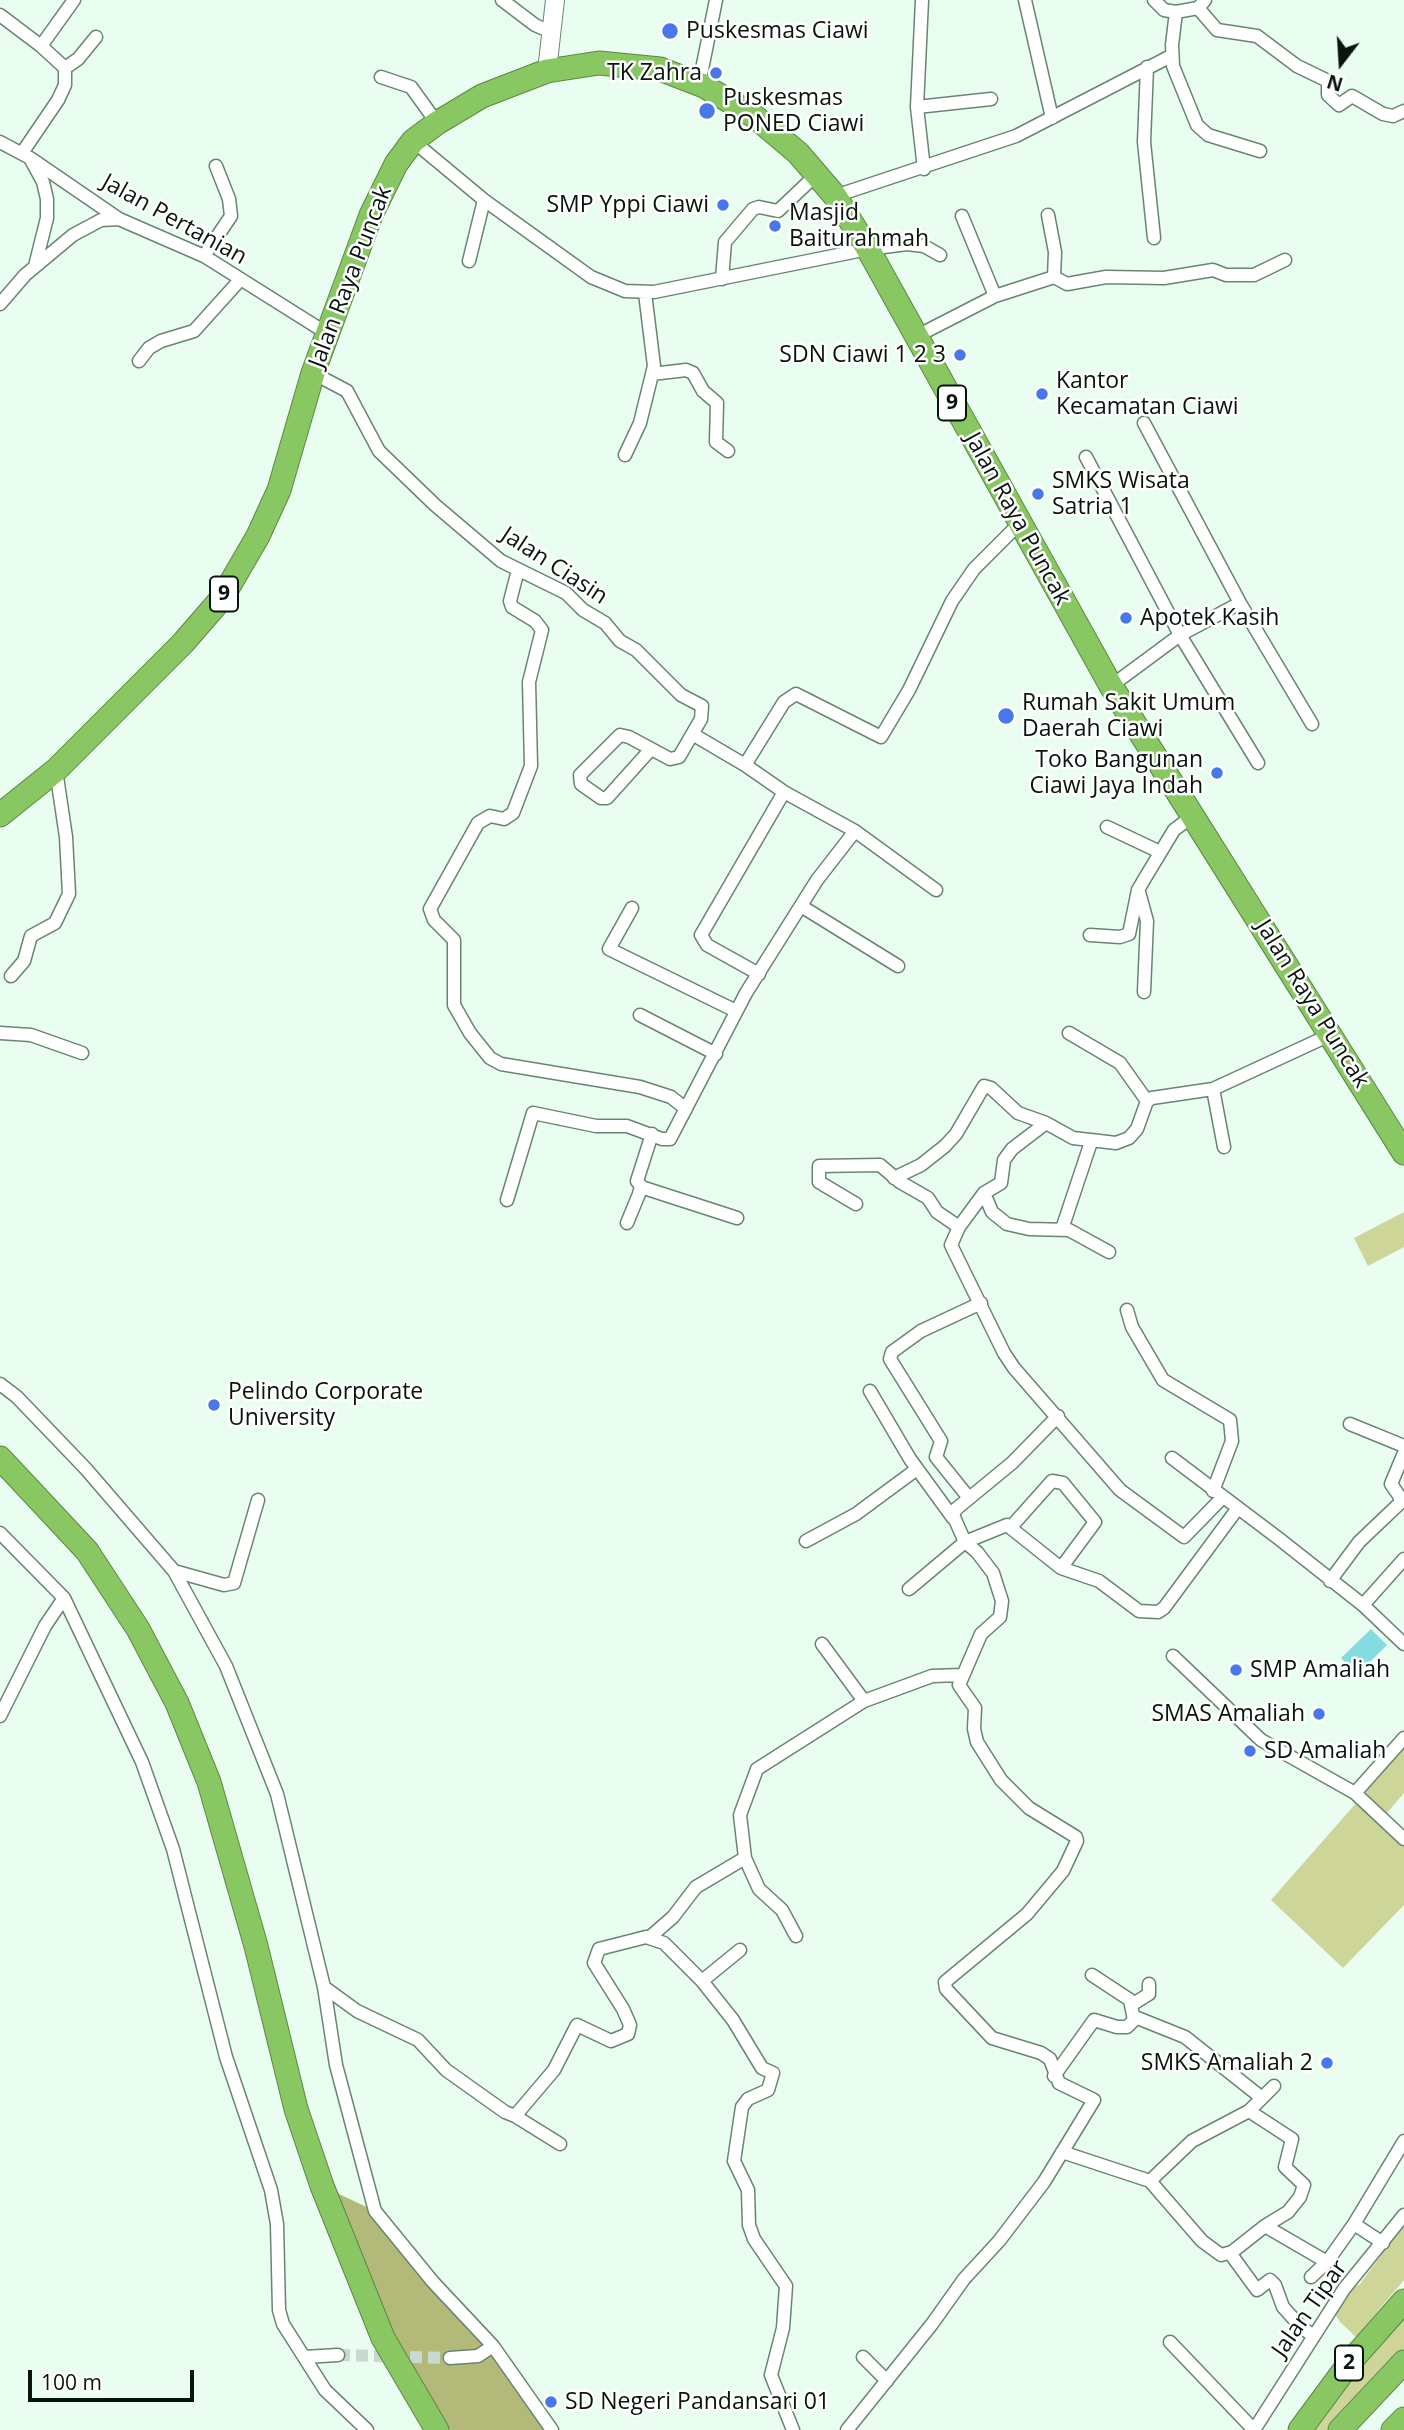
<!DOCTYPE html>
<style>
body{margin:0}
#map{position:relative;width:1404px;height:2430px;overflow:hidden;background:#eafdf1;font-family:"Open Sans",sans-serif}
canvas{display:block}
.north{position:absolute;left:1306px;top:28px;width:70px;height:70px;-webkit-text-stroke:5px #fff;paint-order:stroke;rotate:197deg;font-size:19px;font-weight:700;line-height:28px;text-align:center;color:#09140d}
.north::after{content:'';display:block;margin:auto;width:24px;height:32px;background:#09140d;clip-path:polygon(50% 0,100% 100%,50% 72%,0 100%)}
.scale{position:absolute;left:28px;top:2370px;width:166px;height:32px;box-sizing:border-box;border:4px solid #09140d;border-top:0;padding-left:9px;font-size:21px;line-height:24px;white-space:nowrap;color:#09140d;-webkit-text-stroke:5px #fff;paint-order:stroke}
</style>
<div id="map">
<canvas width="1404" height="2430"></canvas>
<div class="north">N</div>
<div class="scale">100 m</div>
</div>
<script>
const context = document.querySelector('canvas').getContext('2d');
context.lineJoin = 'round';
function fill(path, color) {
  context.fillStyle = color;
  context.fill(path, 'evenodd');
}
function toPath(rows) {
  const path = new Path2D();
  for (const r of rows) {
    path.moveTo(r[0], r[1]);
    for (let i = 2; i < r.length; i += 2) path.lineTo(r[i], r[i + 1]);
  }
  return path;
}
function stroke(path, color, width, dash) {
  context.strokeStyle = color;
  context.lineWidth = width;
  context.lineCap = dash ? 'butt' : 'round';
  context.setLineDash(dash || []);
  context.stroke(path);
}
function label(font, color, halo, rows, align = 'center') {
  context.font = font + ' "Open Sans",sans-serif';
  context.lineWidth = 5;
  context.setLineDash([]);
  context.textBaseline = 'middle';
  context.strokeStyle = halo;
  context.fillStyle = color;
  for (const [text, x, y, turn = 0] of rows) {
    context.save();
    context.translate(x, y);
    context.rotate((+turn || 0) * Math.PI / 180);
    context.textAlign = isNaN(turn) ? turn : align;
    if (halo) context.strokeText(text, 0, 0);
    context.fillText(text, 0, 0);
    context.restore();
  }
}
const green = toPath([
 [1404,1212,1404,1247,1368,1266,1354,1238],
 [1404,1744,1404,1793,1386,1814,1368,1797,1365,1789],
 [1357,1802,1404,1845,1404,1905,1343,1968,1271,1900],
 [1404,2224,1404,2280,1356,2337,1340,2322,1333,2311,1343,2294,1360,2284],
 [1404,2311,1404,2353,1328,2430,1309,2430]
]);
const forest = toPath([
 [322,2186,375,2211,493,2346,552,2430,437,2430]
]);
const water = toPath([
 [1371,1629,1387,1645,1357,1675,1341,1658]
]);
const streetTunnel = toPath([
 [338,2355,450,2358]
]);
const street = toPath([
 [502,0,535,25,551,32],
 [922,0,917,107,924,169],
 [1025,0,1052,118],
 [1154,0,1164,10,1176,12,1198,8,1205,0],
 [1198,8,1217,30,1257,36,1297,66,1328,81,1328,95,1339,105,1352,96,1383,114,1393,116,1404,111],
 [1176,12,1172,45,1173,66,1197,125,1208,135,1260,151],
 [0,15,41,46,65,68,65,85,58,100,22,153],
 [41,46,74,0],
 [1147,67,1144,142,1154,238],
 [65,68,78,59,96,37],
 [381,77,411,87,437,123],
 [699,84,716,0],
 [917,107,991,99],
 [413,141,484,200,591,277,625,291,654,292,868,249,907,244,924,246,940,255],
 [0,142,30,158,119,219,204,256,328,334],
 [31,160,43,182,47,199,47,218,35,266],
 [835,196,1016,136,1171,56],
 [1048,215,1055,252,1054,277],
 [962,216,995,296],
 [204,256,231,216,229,199,216,166],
 [469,261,484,200],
 [722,279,725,242,753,209,759,207,778,211,817,174],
 [0,304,25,275,73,235,101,220,119,219],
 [915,337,995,296,1054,277,1067,284,1106,277,1164,278,1213,270,1226,275,1254,275,1285,260],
 [139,361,149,348,161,341,194,331,239,281],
 [313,373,347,391,379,451,435,505,501,561,566,593,583,610,605,623,620,641,636,650,681,695,702,706,701,719,679,757,670,759,629,737,620,735,580,775,581,784,601,798,607,798,651,749],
 [652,374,686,370,693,373,703,391,717,403,716,442,728,451],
 [1144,423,1240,603,1312,724],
 [625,455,640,423,654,366,645,293],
 [1086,457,1180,635,1258,763],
 [518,570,510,601,512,607,535,621,542,630,529,682,531,766,513,813,504,819,490,816,478,823,430,909,434,920,454,940,454,1005,470,1033,490,1058,501,1064,640,1087,671,1097,686,1109],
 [1111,686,1180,635,1240,603],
 [694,735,745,765,784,702,796,694,881,737,909,690,952,601,974,569,1019,524],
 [1107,827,1160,852],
 [855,831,936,890],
 [1139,892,1147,921,1144,992],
 [801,906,898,966],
 [632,908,609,949,736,1011],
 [1090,935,1120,937,1129,934,1138,890,1145,878,1174,830,1194,815],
 [759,974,707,945,701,935,784,792],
 [11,976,24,961,31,936,55,923,69,894,66,837,56,770],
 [640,1015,716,1054],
 [0,1033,31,1035,82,1053],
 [1069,1033,1120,1063,1147,1101],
 [1213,1089,1224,1147],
 [894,1178,921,1165,945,1146,956,1134,984,1086,991,1088,1018,1113,1046,1123],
 [641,1187,737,1218],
 [984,1193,992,1212,1007,1224,1029,1229,1069,1230,1109,1252],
 [507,1200,533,1113,596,1126,627,1126,662,1139,670,1139,746,993,817,880,855,831,784,792,745,765],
 [856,1204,819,1182,819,1166,880,1165,900,1182,928,1198,937,1212,959,1227,951,1245,1004,1353,1014,1368,1120,1490,1184,1537,1223,1497],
 [627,1223,639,1194,641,1186,637,1181,652,1134],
 [959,1227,984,1193,1001,1183,1004,1160,1012,1149,1046,1123,1073,1138,1116,1143,1129,1138,1137,1129,1147,1101,1152,1098,1213,1089,1332,1034],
 [1062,1229,1091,1142],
 [1127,1310,1132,1327,1163,1380,1230,1420,1232,1441,1213,1491],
 [0,1384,17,1397,86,1469,174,1571,226,1666,277,1794,324,1987,336,2065,375,2211,433,2282,493,2346,552,2430],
 [870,1391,910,1459,953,1518],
 [1350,1424,1404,1446],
 [1172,1458,1278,1538,1363,1605,1404,1644],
 [969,1498,936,1457,941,1441,890,1359,892,1352,921,1331,981,1303],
 [1011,1527,1052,1481,1063,1483,1095,1522,1061,1568],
 [0,1533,64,1598,142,1762,173,1849,226,2057,271,2190,277,2224,279,2310,283,2324,325,2390,367,2430],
 [806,1541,856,1514,917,1469],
 [174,1571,224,1585,234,1583,258,1500],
 [1330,1581,1359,1542,1400,1503,1400,1497,1391,1484,1404,1453],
 [909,1589,965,1542,1007,1525,1061,1568,1099,1581,1139,1611,1158,1612,1164,1608,1238,1508],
 [1363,1605,1404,1559],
 [822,1644,864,1701],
 [1173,1656,1261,1740,1355,1793,1404,1839],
 [0,1716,45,1626,64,1598],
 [1355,1793,1404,1738],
 [796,1936,782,1910,759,1889,745,1858,740,1815,757,1769,864,1701,932,1676,962,1675],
 [650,1937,673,1917,696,1887,745,1858],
 [702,1981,740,1950],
 [324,1987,357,2011,418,2040,446,2070,505,2112,515,2116,554,2070,577,2025,611,2041,628,2034,630,2025,623,2009,594,1963,599,1949,646,1937,664,1943,702,1981,733,2020,762,2068,773,2073,768,2090,748,2099,742,2107,734,2161,748,2190,749,2225,754,2239,786,2286,783,2328,771,2375,793,2430],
 [1133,2004,1149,1994,1149,1984],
 [1135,2017,1185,2037,1262,2098],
 [1054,2076,1094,2020,1117,2027,1127,2027,1134,2020,1130,2000,1092,1975],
 [1249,2111,1292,2139,1285,2167,1304,2185,1300,2197,1288,2212,1265,2226],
 [515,2116,560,2144],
 [1062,2152,1150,2181,1202,2241,1221,2255,1232,2252,1265,2226,1327,2262],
 [1150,2181,1192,2141,1249,2111,1274,2086],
 [1354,2224,1383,2243],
 [1230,2253,1257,2290,1270,2280,1275,2285,1283,2307,1302,2328,1314,2336],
 [1311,2277,1327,2262,1354,2224,1404,2141],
 [1170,2342,1254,2430],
 [304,2357,338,2355],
 [863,2357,887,2381],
 [450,2358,478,2356,493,2346],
 [847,2430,932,2324,964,2279,999,2241,1044,2182,1094,2100,1059,2083,1050,2059,1041,2053,992,2038,946,1989,945,1982,1027,1914,1063,1871,1077,1841,1076,1837,1029,1808,1001,1780,977,1742,974,1729,975,1708,959,1685,981,1634,1000,1617,1002,1601,993,1573,977,1552,965,1542,953,1515,956,1509,1012,1463,1058,1416],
 [1254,2430,1344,2289,1404,2215]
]);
const secondary = toPath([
 [547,71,555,0]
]);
const highway = toPath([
 [0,815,56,770,183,643,222,598,258,536,279,490,313,373,371,215,396,164,413,141,437,123,482,96,547,71,599,63,660,69,704,86,754,116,798,153,835,196,868,249,1111,686,1404,1153],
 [0,1458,87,1551,138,1629,177,1703,209,1782,256,1946,296,2109,322,2186,383,2338,437,2430],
 [1300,2430,1351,2361,1404,2301],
 [1340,2430,1404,2362],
 [1393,2430,1404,2419]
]);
const markers = [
 [670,31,9,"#4777e9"],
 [716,73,7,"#4777e9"],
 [707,111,9,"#4777e9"],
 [723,205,7,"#4777e9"],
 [775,226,7,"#4777e9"],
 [960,355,7,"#4777e9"],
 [1042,394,7,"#4777e9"],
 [1038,494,7,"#4777e9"],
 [1126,618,7,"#4777e9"],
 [1006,716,9,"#4777e9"],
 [1217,773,7,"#4777e9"],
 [214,1405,7,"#4777e9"],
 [1236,1670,7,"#4777e9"],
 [1319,1714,7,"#4777e9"],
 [1250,1751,7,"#4777e9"],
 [1327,2063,7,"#4777e9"],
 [551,2402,7,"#4777e9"]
];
const shields = [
 [952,403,28],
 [224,594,28],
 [1349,2363,28]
];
const shieldNames = [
 ["9",952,403],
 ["9",224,594],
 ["2",1349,2363]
];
const poiNames = [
 ["Puskesmas Ciawi",686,31],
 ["TK Zahra",702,73,"right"],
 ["Puskesmas",723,98],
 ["PONED Ciawi",723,124],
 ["SMP Yppi Ciawi",709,205,"right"],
 ["Masjid",789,213],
 ["Baiturahmah",789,239],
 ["SDN Ciawi 1 2 3",946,355,"right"],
 ["Kantor",1056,381],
 ["Kecamatan Ciawi",1056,407],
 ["SMKS Wisata",1052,481],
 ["Satria 1",1052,507],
 ["Apotek Kasih",1140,618],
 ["Rumah Sakit Umum",1022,703],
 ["Daerah Ciawi",1022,729],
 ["Toko Bangunan",1203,760,"right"],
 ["Ciawi Jaya Indah",1203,786,"right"],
 ["Pelindo Corporate",228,1392],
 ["University",228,1418],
 ["SMP Amaliah",1250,1670],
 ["SMAS Amaliah",1305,1714,"right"],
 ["SD Amaliah",1264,1751],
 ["SMKS Amaliah 2",1313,2063,"right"],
 ["SD Negeri Pandansari 01",565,2402]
];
const streetNames = [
 ["Jalan Pertanian",174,220,29],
 ["Jalan Raya Puncak",351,277,-69],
 ["Jalan Raya Puncak",1017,519,61],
 ["Jalan Ciasin",554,566,33],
 ["Jalan Raya Puncak",1312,1004,58],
 ["Jalan Tipar",1310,2309,-55]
];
fill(green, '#ced598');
fill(forest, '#b3ba79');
fill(water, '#84dce0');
stroke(streetTunnel, '#c8dacf', 12, [12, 6]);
stroke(street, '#688572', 15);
stroke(secondary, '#688572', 20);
stroke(highway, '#5c8844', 25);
stroke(street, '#fff', 12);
stroke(secondary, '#fff', 18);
stroke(highway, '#88c762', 23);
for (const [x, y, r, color] of markers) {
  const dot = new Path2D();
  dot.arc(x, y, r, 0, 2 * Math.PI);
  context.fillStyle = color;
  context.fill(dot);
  stroke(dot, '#fff', 2.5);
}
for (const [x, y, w] of shields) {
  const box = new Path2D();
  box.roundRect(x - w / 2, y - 17.5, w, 35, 5);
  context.fillStyle = '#fff';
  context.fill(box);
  stroke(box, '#09140d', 2);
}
label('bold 21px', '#09140d', null, shieldNames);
label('23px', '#09140d', '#fff', poiNames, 'left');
label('23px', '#09140d', '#fff', streetNames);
</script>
